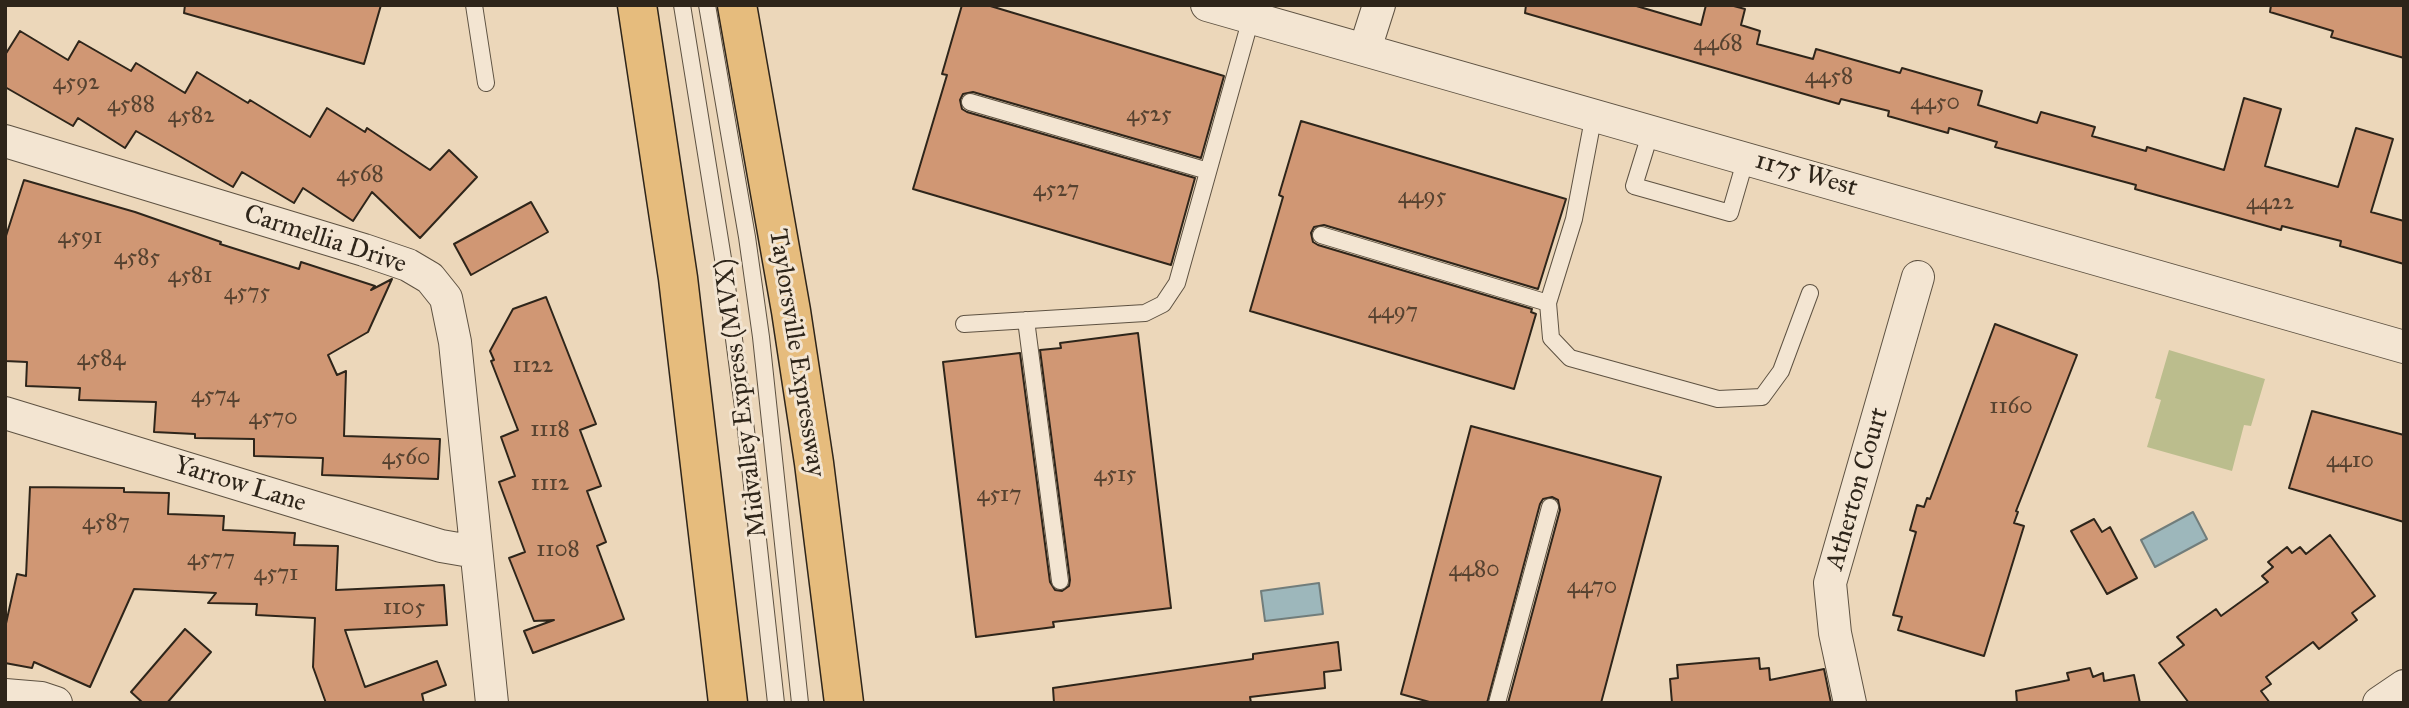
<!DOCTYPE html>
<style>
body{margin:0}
#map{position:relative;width:2409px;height:708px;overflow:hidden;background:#ecd7ba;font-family:"IM FELL Great Primer",serif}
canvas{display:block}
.frame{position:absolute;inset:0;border:7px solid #2e251a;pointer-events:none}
</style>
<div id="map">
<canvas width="2409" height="708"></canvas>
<div class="frame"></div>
</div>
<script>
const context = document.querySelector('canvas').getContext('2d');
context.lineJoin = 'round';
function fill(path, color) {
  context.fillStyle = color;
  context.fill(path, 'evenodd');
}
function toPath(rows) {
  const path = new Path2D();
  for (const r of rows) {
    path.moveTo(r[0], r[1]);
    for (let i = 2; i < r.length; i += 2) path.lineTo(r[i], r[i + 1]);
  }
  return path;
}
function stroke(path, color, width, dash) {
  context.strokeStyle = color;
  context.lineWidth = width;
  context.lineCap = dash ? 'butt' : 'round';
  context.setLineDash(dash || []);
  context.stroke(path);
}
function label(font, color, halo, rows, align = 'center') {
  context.font = font + ' "IM FELL Great Primer",serif';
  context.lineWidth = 6;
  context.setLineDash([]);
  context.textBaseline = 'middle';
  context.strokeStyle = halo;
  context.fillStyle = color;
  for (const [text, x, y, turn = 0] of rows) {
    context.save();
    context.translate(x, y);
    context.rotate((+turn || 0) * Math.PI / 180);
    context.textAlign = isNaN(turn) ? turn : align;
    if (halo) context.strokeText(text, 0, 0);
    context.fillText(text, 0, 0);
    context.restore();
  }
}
const green = toPath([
 [2169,350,2265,379,2251,426,2244,425,2232,471,2147,447,2161,400,2155,398]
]);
const water = toPath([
 [2193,512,2207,539,2155,567,2141,540,2193,512],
 [1319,583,1323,614,1265,621,1261,591,1319,583]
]);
const building = toPath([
 [185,5,381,5,364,64,184,13,185,5],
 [962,5,987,5,1224,76,1201,158,973,92,963,94,960,100,962,109,967,112,1195,178,1171,265,913,189,947,75,942,74,962,5],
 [1526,5,1633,5,1701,25,1706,5,1730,5,1745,9,1741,25,1760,31,1757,44,1813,59,1816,49,1900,73,1902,68,1982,91,1978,105,2037,123,2041,112,2095,127,2092,136,2146,151,2147,147,2224,170,2244,98,2281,109,2265,166,2338,187,2356,128,2393,139,2371,212,2404,221,2404,264,2340,246,2341,241,2282,226,2281,230,2135,189,2136,185,1995,147,1997,142,1949,128,1948,133,1888,116,1889,111,1841,99,1839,104,1525,13,1526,5],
 [2271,5,2404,5,2404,58,2331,37,2333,31,2270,12,2271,5],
 [20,31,68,60,79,41,131,71,136,63,185,93,197,72,248,103,250,100,310,137,327,108,365,132,367,128,430,170,449,150,477,177,420,238,372,192,353,221,303,188,294,203,242,172,233,187,136,131,125,148,78,118,73,126,5,87,5,55,20,31],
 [1301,121,1566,199,1538,289,1324,225,1314,227,1311,233,1313,242,1318,245,1532,309,1531,312,1536,314,1514,389,1250,311,1283,197,1279,195,1301,121],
 [24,180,135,212,221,242,220,244,299,269,301,262,375,286,371,290,392,279,368,332,328,355,337,375,346,371,344,436,440,439,438,479,322,475,323,458,254,456,254,439,195,438,195,434,154,432,156,402,79,400,80,388,26,386,27,362,5,361,5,239,24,180],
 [531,202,548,232,471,275,454,244,531,202],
 [546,297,596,424,580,430,601,486,587,491,606,542,597,546,624,619,533,653,524,631,554,620,534,621,509,558,525,552,499,482,515,476,501,437,518,430,491,361,494,360,490,351,513,309,546,297],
 [1995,324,2077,355,2016,511,2018,512,2014,523,2024,526,1984,656,1898,630,1902,617,1893,615,1916,532,1910,530,1917,505,1924,507,1927,498,1930,499,1995,324],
 [1138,333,1171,608,1053,622,1054,627,976,637,943,362,1020,353,1050,582,1055,590,1062,591,1069,586,1070,580,1040,350,1061,348,1060,343,1138,333],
 [2312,411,2404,435,2404,522,2289,488,2312,411],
 [1471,426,1661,477,1601,703,1508,703,1560,510,1558,500,1552,497,1543,499,1540,504,1487,703,1433,703,1401,694,1471,426],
 [30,487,124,488,124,492,169,493,168,514,224,516,223,530,295,533,294,545,338,546,336,590,444,585,447,625,345,630,365,687,437,661,446,685,422,694,424,703,326,703,313,667,315,618,256,615,257,604,208,603,216,593,134,589,90,687,34,662,32,668,5,663,5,628,17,574,26,576,30,487],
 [2094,519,2102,532,2110,527,2137,578,2107,594,2071,531,2094,519],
 [2330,535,2375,596,2352,613,2357,620,2319,649,2313,642,2266,677,2271,684,2261,691,2270,703,2189,703,2159,663,2184,645,2177,637,2216,609,2221,616,2268,582,2262,576,2273,567,2268,562,2287,547,2292,553,2300,547,2306,554,2330,535],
 [185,629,211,652,167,703,143,703,131,692,185,629],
 [1338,642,1341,670,1324,672,1325,688,1250,697,1251,703,1054,703,1053,688,1253,659,1253,654,1338,642],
 [1759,658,1760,669,1769,668,1770,680,1824,669,1831,703,1672,703,1670,679,1678,678,1677,665,1759,658],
 [2090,668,2093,677,2103,673,2104,681,2134,675,2140,703,2017,703,2016,691,2069,680,2067,673,2090,668]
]);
const lane = toPath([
 [474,5,486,83],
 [682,5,725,271,746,430,776,703],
 [707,5,747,237,761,337,800,703],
 [970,102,1208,171],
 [1594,114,1574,219,1548,303,1551,338,1570,358,1718,399,1762,397,1781,371,1810,293],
 [1651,131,1634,186,1730,213,1746,158],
 [1321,235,1548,303],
 [1026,320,1060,581],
 [964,324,1145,313,1163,304,1177,283,1251,18],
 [1497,703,1550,507]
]);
const street = toPath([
 [1207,5,2404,347],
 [1365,49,1379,5],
 [5,141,364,250,408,265,430,278,446,298,455,342,492,703],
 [5,413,441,546,476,552],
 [5,695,41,698,56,703],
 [1850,703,1835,633,1830,583,1918,277],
 [2379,703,2404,686]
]);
const primary = toPath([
 [637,5,678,278,728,703],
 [737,5,791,311,814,463,844,703]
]);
const numberNames = [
 ["4468",1718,44],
 ["4458",1829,77],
 ["4592",76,83],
 ["4450",1935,103],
 ["4588",131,105],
 ["4525",1149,115],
 ["4582",191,116],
 ["4568",360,175],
 ["4527",1056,190],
 ["4495",1422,197],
 ["4422",2270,203],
 ["4591",80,237],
 ["4585",137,258],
 ["4581",190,276],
 ["4575",247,293],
 ["4497",1393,312],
 ["4584",101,359],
 ["1122",533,366],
 ["4574",215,396],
 ["1160",2011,407],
 ["4570",273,418],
 ["1118",550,430],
 ["4560",406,458],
 ["4410",2350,461],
 ["4515",1115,475],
 ["1112",550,484],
 ["4517",999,495],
 ["4587",106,523],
 ["1108",558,550],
 ["4577",211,559],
 ["4480",1474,570],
 ["4571",276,574],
 ["4470",1592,587],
 ["1105",404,608]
];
const streetNames = [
 ["1175 West",1806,175,16],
 ["Carmellia Drive",325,240,18],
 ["Taylorsville Expressway",796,353,81],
 ["Midvalley Express (MVX)",742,398,-97],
 ["Yarrow Lane",240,485,17],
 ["Atherton Court",1858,489,-74]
];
fill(green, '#bbbd8d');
fill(water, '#9db7bb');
stroke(water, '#717d7b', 2);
fill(building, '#d09774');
stroke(building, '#2e251a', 2);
stroke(lane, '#5e5242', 18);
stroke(street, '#5e5242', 34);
stroke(primary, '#2e251a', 41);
stroke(lane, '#f3e5d2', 16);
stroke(street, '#f3e5d2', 32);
stroke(primary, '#e6bc7d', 38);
label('23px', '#564230', null, numberNames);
label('26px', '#2e251a', '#f3e5d2', streetNames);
</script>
